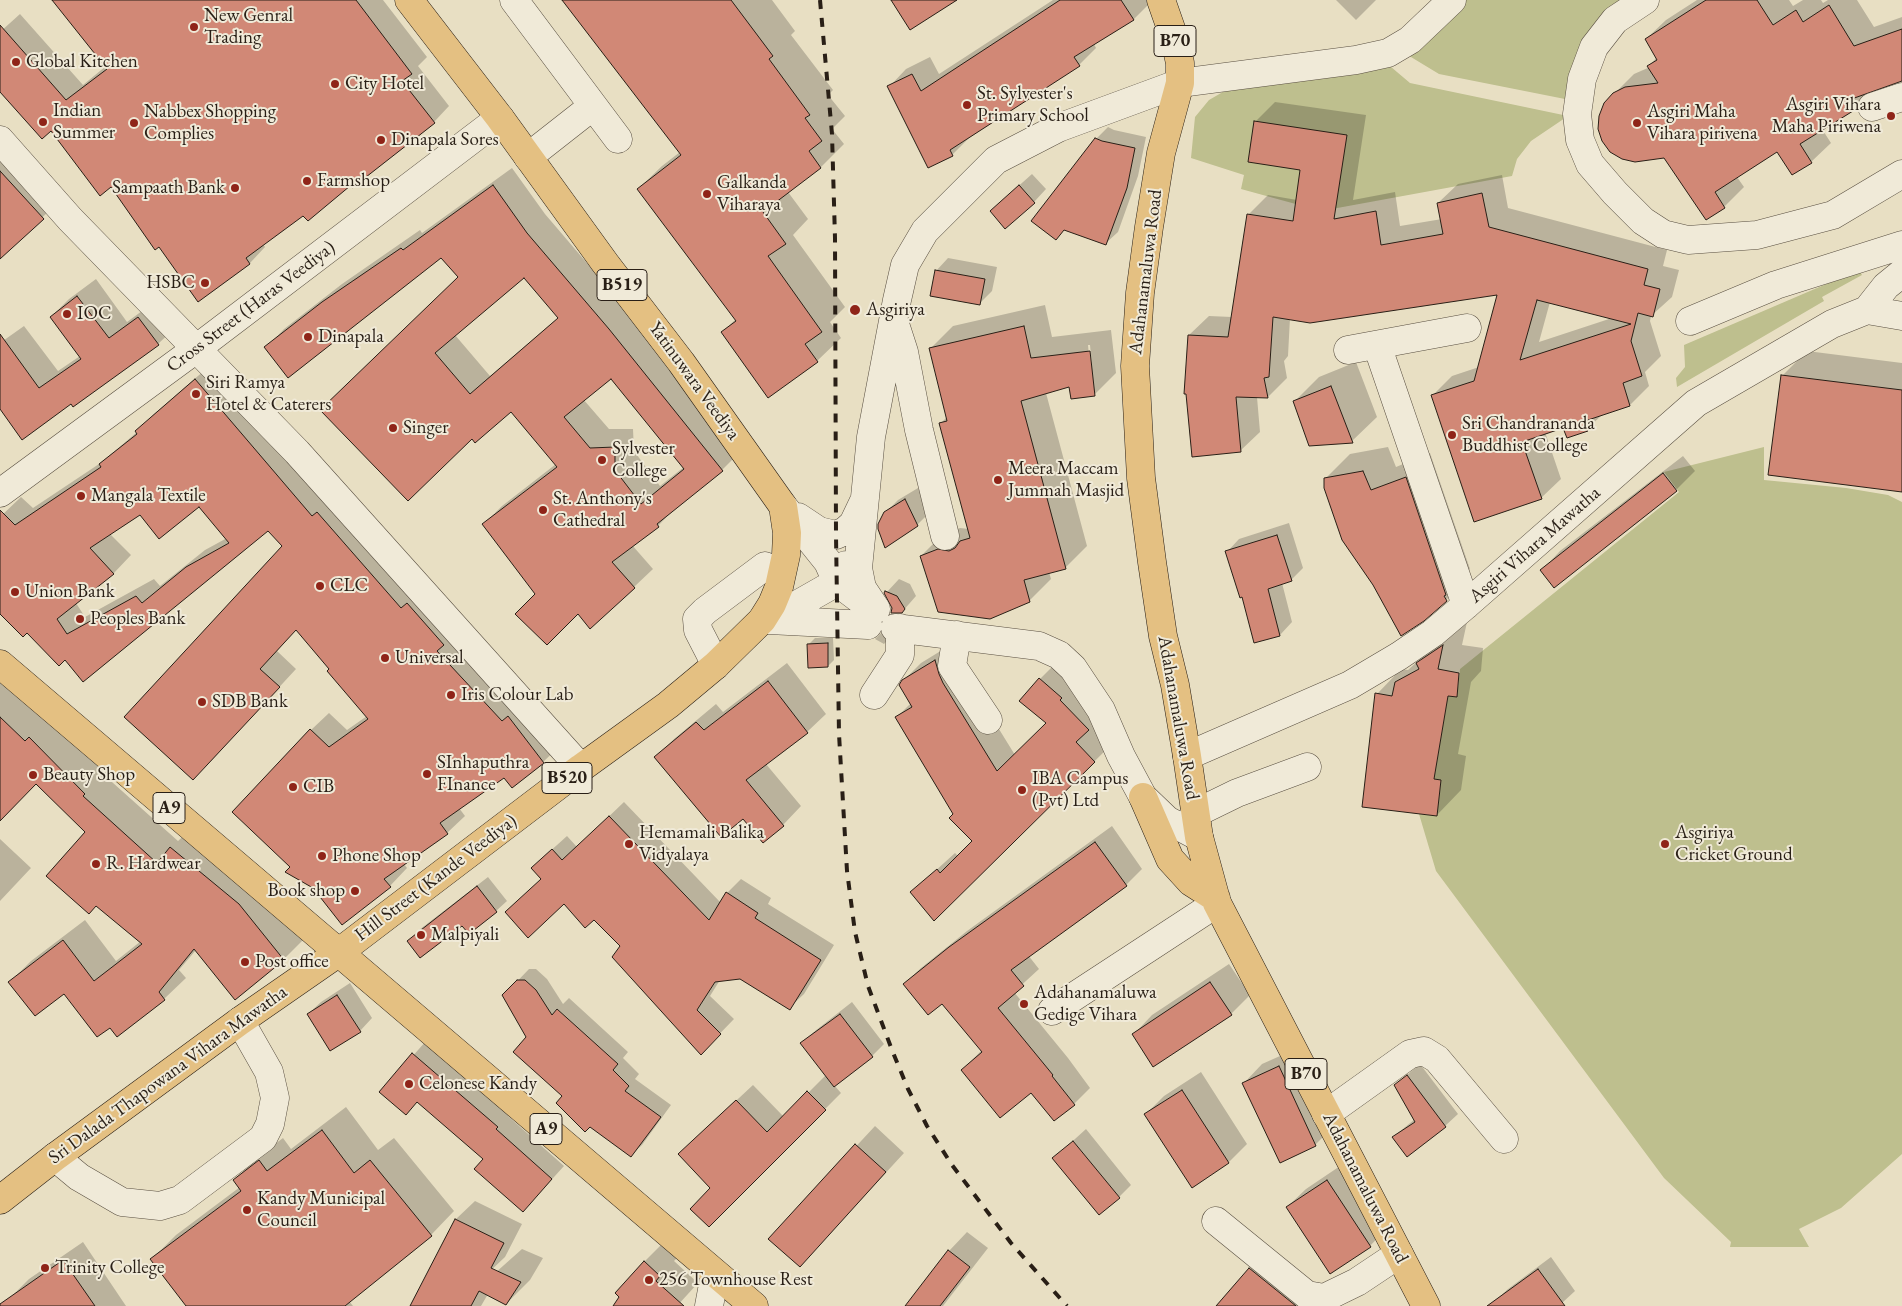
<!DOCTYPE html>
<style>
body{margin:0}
canvas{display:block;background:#e8dfc3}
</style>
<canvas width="1902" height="1306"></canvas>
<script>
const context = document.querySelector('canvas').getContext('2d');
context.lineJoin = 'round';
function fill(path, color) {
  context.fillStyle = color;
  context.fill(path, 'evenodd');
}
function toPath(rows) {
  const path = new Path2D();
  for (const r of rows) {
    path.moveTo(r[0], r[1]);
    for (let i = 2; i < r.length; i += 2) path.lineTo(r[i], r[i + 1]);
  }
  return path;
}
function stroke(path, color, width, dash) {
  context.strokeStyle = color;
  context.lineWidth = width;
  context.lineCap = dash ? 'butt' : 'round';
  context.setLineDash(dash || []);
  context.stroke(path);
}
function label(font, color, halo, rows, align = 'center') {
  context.font = font + ' "EB Garamond",serif';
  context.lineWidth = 4;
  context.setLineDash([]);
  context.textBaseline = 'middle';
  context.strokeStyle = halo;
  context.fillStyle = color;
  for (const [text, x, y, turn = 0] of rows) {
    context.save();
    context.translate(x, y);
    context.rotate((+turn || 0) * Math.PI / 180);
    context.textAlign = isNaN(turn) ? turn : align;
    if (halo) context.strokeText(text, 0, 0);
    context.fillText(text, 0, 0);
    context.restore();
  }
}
const green = toPath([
 [1462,0,1620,0,1594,27,1570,100,1439,74,1406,54],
 [1384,61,1410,83,1568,116,1531,141,1517,159,1512,176,1321,211,1241,189,1244,175,1191,158,1195,117,1209,100,1235,85],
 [1859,270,1862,275,1822,297,1824,301,1677,387,1676,378,1685,367,1684,345],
 [1764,447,1764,480,1846,488,1888,495,1902,502,1902,1154,1841,1208,1799,1229,1809,1247,1730,1247,1731,1242,1664,1178,1436,871,1419,814,1437,816,1441,780,1434,779,1448,696,1457,697,1460,669,1679,492,1664,472]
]);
const shadow = toPath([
 [54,0,383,0,427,57,418,66,449,106,434,122,350,184,304,214,263,244,265,247,250,263,199,300,160,245,111,186,51,129,0,91,0,32,20,14,83,85,106,66],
 [563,0,772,0,795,31,791,35,833,90,828,95,845,116,832,129,844,144,821,167,788,192,808,219,793,235,845,307,830,322,841,338,817,361,722,332,736,319,638,189,662,166,680,152],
 [1053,0,1150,0,1151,2,1133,20,1094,44,1096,48,1079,65,970,137,952,155,889,87,906,69,930,57,939,74],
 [1336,0,1376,0,1356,20],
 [1697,0,1789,0,1793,6,1803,0,1821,0,1823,3,1828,0,1857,0,1874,27,1902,17,1902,80,1872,90,1852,110,1822,129,1831,143,1811,162,1778,151,1737,177,1744,187,1724,207,1665,156,1614,94,1634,74,1650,67,1649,66,1657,57,1646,39,1666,20],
 [1275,102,1366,115,1353,200,1395,192,1400,226,1442,219,1438,203,1458,184,1502,175,1508,208,1667,250,1663,266,1679,270,1672,297,1651,316,1650,321,1661,356,1645,372,1649,386,1630,405,1603,414,1587,429,1564,426,1545,432,1561,479,1541,498,1432,396,1452,376,1479,367,1499,293,1290,318,1288,356,1284,361,1287,378,1268,397,1257,397,1260,432,1240,451,1189,335,1209,316,1232,317,1248,215,1268,195,1297,200,1302,169,1255,122],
 [1550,302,1612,318,1539,342],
 [0,127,64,197,0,257],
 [1108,127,1114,130,1146,137,1138,176,1118,232,1106,243,1065,229,1056,239,1096,139],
 [512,168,545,214,627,310,741,451,722,470,676,507,658,526,632,545,653,569,634,587,578,612,537,594,484,524,502,506,556,464,511,410,472,438,322,410,459,277,441,256,266,348,284,329,342,284,420,230,422,233],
 [524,276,559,317,490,376,455,335],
 [611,377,684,467,660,486,634,451,633,429,609,429,583,399],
 [1032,174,1046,189,1034,202,1004,199],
 [948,258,997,267,992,291,980,303,936,271],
 [96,279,127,322,157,300,176,327,158,344,71,403,0,407,0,343,24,326,58,371,80,356,51,317,69,299],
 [1045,305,1052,337,1111,330,1116,373,1094,395,1070,386,1046,393,1087,546,1065,568,1049,572,1051,579,1029,601,921,556,943,534,960,528,969,529,940,424,948,416,931,348,953,326],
 [1088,345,1090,345,1092,366,1090,366],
 [1807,351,1902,363,1902,491,1782,376],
 [1356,362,1377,417,1352,441,1294,402,1319,377],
 [213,363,561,745,543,762,504,777,459,808,465,816,447,833,404,864,407,868,390,886,342,923,314,887,291,867,311,730,329,713,347,730,367,716,331,668,296,629,277,651,296,669,211,761,284,546,268,530,65,658,0,612,0,517,21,497,33,508,102,462,137,432,154,414],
 [199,505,227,538,205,550,160,586,154,579,85,617,76,603,114,573,131,555,110,534,140,514],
 [1388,447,1396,467,1430,453,1470,569,1468,571,1471,575,1446,600,1325,479,1350,454],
 [1683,456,1695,471,1676,490,1554,586,1542,570,1560,551],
 [918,488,929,513,917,525,885,513,898,500],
 [1289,523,1303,568,1291,580,1282,583,1292,622,1280,635,1255,642,1243,596,1227,552,1239,539],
 [899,579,910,584,916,596,902,612,893,607,886,593],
 [1467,622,1462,645,1483,648,1481,671,1471,682,1458,754,1466,756,1461,790,1437,815,1377,694,1401,669,1408,670,1442,639],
 [887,627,896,631,884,644,875,639],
 [815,638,833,638,834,660,828,666,809,644],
 [952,644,960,666,1015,755,1047,723,1040,679,1057,662,1112,744,934,920,912,892,955,853,958,856,974,841,955,814,897,717,911,703,903,681,921,663],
 [787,663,826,714,807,732,766,764,801,806,783,825,656,757,674,739,716,704,723,712],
 [0,676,106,771,103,774,178,841,193,827,305,938,284,959,235,999,196,950,179,970,186,978,164,999,110,1026,64,993,10,982,31,961,85,920,116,961,141,941,87,832,36,782,0,819],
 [624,802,721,903,727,893,741,879,771,898,768,904,834,945,804,994,789,1008,740,978,720,980,710,996,734,1019,701,1053,621,946,594,918,542,879,547,854,567,836,577,847],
 [1112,826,1142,869,1126,885,1028,955,1039,969,1014,992,1068,1058,1090,1088,1074,1104,962,1070,982,1050,942,1002,904,984,921,968,967,931],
 [0,839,31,868,0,901],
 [488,877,507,901,496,911,469,932,462,924,409,941,419,930],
 [1229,964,1250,995,1231,1014,1134,1034,1152,1015],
 [529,969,536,969,547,979,563,1004,569,998,628,1052,623,1058,639,1074,635,1079,671,1105,642,1145,630,1156,563,1096,504,995],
 [350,983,372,1018,360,1031,308,1014,321,1002],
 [852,1002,884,1044,872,1056,834,1085,841,1093,709,1226,712,1188,696,1138,753,1085,784,1117,826,1075,802,1043,815,1031],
 [426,1041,509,1114,508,1116,564,1166,535,1198,418,1101,406,1113,381,1092],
 [1298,1048,1334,1126,1315,1145,1244,1083,1262,1064],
 [1420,1064,1458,1114,1445,1126,1393,1137,1415,1119,1395,1085],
 [1201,1072,1247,1144,1229,1162,1146,1114,1164,1096],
 [346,1107,378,1150,394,1138,454,1211,431,1235,349,1301,353,1306,188,1306,152,1259,176,1235,240,1187,234,1180,258,1157,283,1138,291,1149],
 [875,1126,904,1153,800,1266,770,1239],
 [1086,1129,1131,1185,1119,1197,1054,1158],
 [1346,1162,1388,1227,1370,1246,1287,1207,1306,1189],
 [475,1201,522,1224,505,1257,486,1275,416,1296,456,1219],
 [967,1232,988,1248,943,1306,907,1306,949,1251],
 [83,1242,126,1306,16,1306,10,1298,29,1279],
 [663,1243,678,1257,674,1261,698,1283,677,1306,614,1306,644,1262],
 [522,1249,543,1258,530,1280,506,1304,488,1294,481,1306,458,1306],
 [1269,1250,1312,1306,1218,1306,1250,1269],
 [1551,1257,1575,1291,1562,1303,1559,1306,1499,1306,1495,1301,1508,1289]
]);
const building = toPath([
 [52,0,356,0,412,74,402,81,435,123,352,188,350,186,308,221,303,216,246,258,250,264,198,302,159,247,155,250,111,187,100,196,51,131,42,139,0,92,0,25,66,100,107,69,52,0],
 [562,0,731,0,773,56,769,59,810,115,805,118,822,141,809,151,821,168,763,212,786,244,768,256,822,332,805,344,818,362,768,398,721,332,736,321,637,189,681,155,562,0],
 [891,0,957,0,910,30,891,0],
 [1060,0,1121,0,1134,20,1074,57,1080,66,950,150,953,156,928,168,887,86,912,74,921,91,1060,0],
 [1706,0,1757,0,1773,25,1796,10,1803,22,1829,5,1854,46,1902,29,1902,81,1846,101,1853,111,1800,144,1812,163,1792,175,1777,152,1715,192,1725,208,1706,220,1664,158,1635,162,1622,159,1610,152,1602,141,1598,129,1599,116,1604,103,1613,93,1625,87,1658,83,1647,66,1657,60,1645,39,1706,0],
 [1254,121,1347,135,1334,219,1376,211,1381,245,1443,234,1437,203,1482,193,1489,227,1648,269,1644,285,1660,289,1653,317,1638,313,1631,341,1642,376,1623,383,1630,406,1585,421,1588,431,1567,438,1563,428,1522,442,1542,499,1474,522,1431,395,1474,381,1497,295,1310,323,1273,317,1269,377,1264,378,1268,398,1236,397,1241,452,1192,457,1186,394,1184,394,1188,335,1228,337,1247,214,1293,221,1300,170,1248,162,1254,121],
 [1537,300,1631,324,1520,360,1537,300],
 [1095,138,1102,141,1135,148,1127,188,1106,245,1064,230,1056,240,1031,221,1095,138],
 [0,171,44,219,0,259,0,171],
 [493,185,527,233,609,329,723,471,657,524,659,527,612,562,635,588,590,629,578,614,547,645,515,614,535,594,482,524,557,467,511,412,475,443,472,439,408,501,320,410,458,277,441,258,288,378,264,347,322,302,401,248,403,250,493,185],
 [524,278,558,318,470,394,435,353,524,278],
 [611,379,684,469,641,504,615,470,615,447,590,448,564,417,611,379],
 [1019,185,1035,203,1005,229,990,211,1019,185],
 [935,270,985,279,980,305,930,296,935,270],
 [77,296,109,338,138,317,159,345,73,407,71,404,22,440,0,409,0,334,39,388,81,359,50,317,77,296],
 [1024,326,1031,358,1090,351,1095,396,1071,399,1069,387,1021,401,1066,569,1024,580,1030,602,990,619,938,612,920,556,938,549,949,551,955,548,960,541,970,538,939,423,947,421,929,348,1024,326],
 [1781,375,1902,390,1902,492,1768,475,1781,375],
 [195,379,312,516,317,512,401,608,407,603,444,645,437,651,502,721,508,716,544,763,512,788,504,778,440,823,448,834,384,879,391,887,342,925,313,888,285,872,290,867,232,812,310,729,329,747,368,719,327,671,329,669,296,630,260,669,280,687,193,780,124,717,282,546,268,531,83,682,65,660,59,666,27,633,23,637,0,614,0,510,15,525,101,467,99,464,137,434,135,431,195,379],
 [199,507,229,543,186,567,142,603,136,596,67,634,57,619,114,574,90,548,140,515,159,539,199,507],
 [1331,386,1353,443,1309,446,1293,401,1331,386],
 [1363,471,1371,490,1406,477,1446,595,1444,596,1447,601,1424,621,1401,636,1373,585,1342,540,1324,488,1324,478,1363,471],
 [1663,473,1677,491,1554,588,1540,570,1663,473],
 [905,499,918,526,885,548,878,529,878,524,884,512,905,499],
 [1277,535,1292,581,1268,589,1280,636,1254,643,1242,597,1240,598,1225,551,1277,535],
 [885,591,897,596,905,609,902,613,891,613,892,608,884,593,885,591],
 [828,643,828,667,808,668,807,644,828,643],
 [1443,645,1438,669,1459,673,1457,697,1448,696,1434,779,1441,780,1437,816,1362,807,1375,693,1392,696,1395,682,1419,669,1416,663,1443,645],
 [935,660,939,674,943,683,997,771,1046,723,1019,701,1039,678,1062,698,1060,700,1089,730,1076,742,1095,762,934,921,910,892,937,869,940,873,972,841,949,818,953,814,895,717,912,707,899,685,902,680,935,660],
 [768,681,808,733,746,780,784,826,763,843,743,819,721,837,654,757,696,722,704,730,768,681],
 [0,717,25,741,29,737,85,794,83,796,157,863,170,847,239,904,284,960,235,1000,194,949,159,992,165,1000,117,1037,110,1028,97,1037,64,994,35,1016,8,982,63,940,94,981,142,944,96,906,89,914,46,876,85,832,36,784,0,821,0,717],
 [609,816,709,920,726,892,758,913,755,918,821,960,790,1010,740,979,715,982,697,1010,721,1034,701,1055,612,957,620,946,594,920,585,928,564,904,528,938,505,912,541,879,531,868,552,849,562,860,609,816],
 [1095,842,1127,886,1011,970,1024,986,998,1008,1053,1075,1052,1076,1075,1105,1054,1121,1031,1093,1000,1118,961,1070,982,1052,942,1004,928,1015,903,984,949,947,1095,842],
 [477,886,497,912,469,934,462,926,420,958,407,941,477,886],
 [517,980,525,980,536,990,552,1015,557,1009,618,1064,613,1070,629,1086,625,1091,661,1117,631,1157,590,1127,585,1132,556,1103,562,1096,513,1052,526,1037,502,995,517,980],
 [1210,982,1232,1015,1153,1067,1132,1034,1210,982],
 [337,995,361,1032,330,1051,307,1014,337,995],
 [840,1014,873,1057,834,1087,800,1043,840,1014],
 [412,1053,498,1127,496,1129,552,1179,523,1212,474,1169,483,1159,417,1102,406,1115,379,1092,412,1053],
 [1279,1066,1316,1146,1280,1163,1242,1083,1279,1066],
 [1407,1075,1446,1127,1407,1157,1392,1137,1415,1122,1394,1085,1407,1075],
 [1182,1090,1229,1163,1192,1188,1144,1114,1182,1090],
 [807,1091,826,1110,709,1227,690,1209,710,1188,678,1154,736,1100,767,1132,807,1091],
 [322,1130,354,1173,370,1160,432,1236,345,1306,186,1306,150,1259,241,1191,233,1180,259,1160,267,1171,322,1130],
 [1073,1141,1120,1198,1099,1215,1052,1158,1073,1141],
 [855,1144,886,1172,800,1267,768,1239,855,1144],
 [1327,1180,1371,1247,1330,1274,1286,1207,1327,1180],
 [455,1219,504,1243,491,1268,521,1282,506,1305,479,1291,471,1306,410,1306,455,1219],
 [948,1250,970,1267,940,1306,905,1306,948,1250],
 [63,1260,95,1306,0,1306,0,1304,63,1260],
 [644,1261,660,1276,656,1281,684,1306,613,1306,619,1297,615,1293,644,1261],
 [1249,1268,1296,1306,1216,1306,1249,1268],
 [1538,1269,1565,1306,1487,1306,1538,1269]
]);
const minor = toPath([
 [514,0,618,139],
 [1645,0,1615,20,1594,47,1582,79,1577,114,1580,140,1590,164,1615,193,1643,221,1663,234,1688,240,1757,235,1833,215,1902,174],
 [1872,107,1902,97],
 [0,140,70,219,297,452,581,768],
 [528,157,593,106],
 [1867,310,1902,316],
 [894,321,904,352,919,430,945,536],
 [1690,321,1776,285,1902,245],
 [1377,345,1466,605],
 [1348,350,1467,328],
 [0,493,196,349,500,118],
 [783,506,828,562,837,582,870,607],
 [798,517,819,531,836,535,845,531,853,524,863,503],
 [876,609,862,588,858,568,871,437,897,300,905,265,925,231,996,160,1058,128,1180,83,1356,60,1388,53,1410,40,1452,0],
 [762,620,786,611,837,582,846,565],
 [769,620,868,625],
 [895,628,1039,646,1059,655,1073,668,1101,710,1121,756,1143,797,1167,820,1199,837],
 [957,635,952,666,988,720],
 [716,665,698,630,697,619,705,611,765,566],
 [874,695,900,655,900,628],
 [1187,756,1350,685,1399,656,1433,633,1466,605,1696,403,1832,324,1867,310,1886,286,1902,273],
 [1194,814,1237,793,1307,767],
 [1052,1011,1217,903],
 [1326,1114,1410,1054,1424,1051,1437,1059,1504,1139],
 [55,1157,79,1177,122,1202,160,1206,180,1200,263,1138,270,1124,275,1098,269,1072,240,1021],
 [1216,1221,1307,1295,1324,1298,1357,1282,1399,1254],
 [709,1306,715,1274]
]);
const major = toPath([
 [1161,0,1175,40,1180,63,1180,83,1161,153,1149,227,1140,293,1135,366,1141,478,1152,562,1163,636,1175,685,1187,756,1199,837,1217,903,1426,1306],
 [1143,797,1170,859,1191,882,1216,898],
 [0,1200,55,1157,240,1021,338,953,581,768,668,705,716,665,762,620,772,604,779,587,786,555,787,533,783,506,681,362,605,263,500,118,409,0]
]);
const highway = toPath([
 [0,664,754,1306]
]);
const rail = toPath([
 [820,0,832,134,835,238,836,535,839,734,847,871,855,932,868,986,892,1050,908,1089,927,1126,952,1165,1011,1243,1067,1306]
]);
const markers = [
 [194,27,5,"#8f2418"],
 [16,62,5,"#8f2418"],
 [335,84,5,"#8f2418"],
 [967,105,5,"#8f2418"],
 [1891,116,5,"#8f2418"],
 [43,122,5,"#8f2418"],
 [134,123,5,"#8f2418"],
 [1637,123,5,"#8f2418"],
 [381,140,5,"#8f2418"],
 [307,181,5,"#8f2418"],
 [235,188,5,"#8f2418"],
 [707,194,5,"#8f2418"],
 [205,283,5,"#8f2418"],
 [855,310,6,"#8f2418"],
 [67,314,5,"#8f2418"],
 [308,337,5,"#8f2418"],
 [196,394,5,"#8f2418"],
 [393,428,5,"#8f2418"],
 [1452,435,5,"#8f2418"],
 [602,460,5,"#8f2418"],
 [998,480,5,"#8f2418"],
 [81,496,5,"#8f2418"],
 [543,510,5,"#8f2418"],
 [320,586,5,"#8f2418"],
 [15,592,5,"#8f2418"],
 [80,619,5,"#8f2418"],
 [385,658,5,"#8f2418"],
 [451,695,5,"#8f2418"],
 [202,702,5,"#8f2418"],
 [427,774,5,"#8f2418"],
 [33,775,5,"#8f2418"],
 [293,787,5,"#8f2418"],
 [1022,790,5,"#8f2418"],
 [629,844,5,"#8f2418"],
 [1665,844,5,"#8f2418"],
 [322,856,5,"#8f2418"],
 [96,864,5,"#8f2418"],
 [355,891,5,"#8f2418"],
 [421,935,5,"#8f2418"],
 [245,962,5,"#8f2418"],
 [1024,1004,5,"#8f2418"],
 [409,1084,5,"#8f2418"],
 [247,1210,5,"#8f2418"],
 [45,1268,5,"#8f2418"],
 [649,1280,5,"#8f2418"]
];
const shields = [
 [1175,41,42],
 [622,285,50],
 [567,778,50],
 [169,808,32],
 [1306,1074,42],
 [546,1129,32]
];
const shieldNames = [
 ["B70",1175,41],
 ["B519",622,285],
 ["B520",567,778],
 ["A9",169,808],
 ["B70",1306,1074],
 ["A9",546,1129]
];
const poiNames = [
 ["New Genral",204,16],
 ["Trading",204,38],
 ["Global Kitchen",26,62],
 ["City Hotel",345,84],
 ["St. Sylvester's",977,94],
 ["Primary School",977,116],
 ["Asgiri Vihara",1881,105,"right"],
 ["Maha Piriwena",1881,127,"right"],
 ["Indian",53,111],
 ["Summer",53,133],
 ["Nabbex Shopping",144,112],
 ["Complies",144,134],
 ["Asgiri Maha",1647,112],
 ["Vihara pirivena",1647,134],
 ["Dinapala Sores",391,140],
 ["Farmshop",317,181],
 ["Galkanda",717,183],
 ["Viharaya",717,205],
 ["Sampaath Bank",225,188,"right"],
 ["HSBC",195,283,"right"],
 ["Asgiriya",866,310],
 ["IOC",77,314],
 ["Dinapala",318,337],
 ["Siri Ramya",206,383],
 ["Hotel & Caterers",206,405],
 ["Sri Chandrananda",1462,424],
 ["Buddhist College",1462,446],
 ["Singer",403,428],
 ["Sylvester",612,449],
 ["College",612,471],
 ["Meera Maccam",1008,469],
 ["Jummah Masjid",1008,491],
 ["Mangala Textile",91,496],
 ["St. Anthony's",553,499],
 ["Cathedral",553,521],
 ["CLC",330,586],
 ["Union Bank",25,592],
 ["Peoples Bank",90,619],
 ["Universal",395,658],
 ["Iris Colour Lab",461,695],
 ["SDB Bank",212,702],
 ["SInhaputhra",437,763],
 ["FInance",437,785],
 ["Beauty Shop",43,775],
 ["IBA Campus",1032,779],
 ["(Pvt) Ltd",1032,801],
 ["CIB",303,787],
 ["Hemamali Balika",639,833],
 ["Vidyalaya",639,855],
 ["Asgiriya",1675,833],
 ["Cricket Ground",1675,855],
 ["Phone Shop",332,856],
 ["R. Hardwear",106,864],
 ["Book shop",345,891,"right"],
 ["Malpiyali",431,935],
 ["Post office",255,962],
 ["Adahanamaluwa",1034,993],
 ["Gedige Vihara",1034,1015],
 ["Celonese Kandy",419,1084],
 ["Kandy Municipal",257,1199],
 ["Council",257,1221],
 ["Trinity College",55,1268],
 ["256 Townhouse Rest",659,1280]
];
const streetNames = [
 ["Adahanamaluwa Road",1146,272,-83],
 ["Cross Street (Haras Veediya)",251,307,-37],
 ["Yatinuwara Veediya",694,381,54],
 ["Asgiri Vihara Mawatha",1535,545,-41],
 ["Adahanamaluwa Road",1178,718,80],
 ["Hill Street (Kande Veediya)",436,878,-37],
 ["Sri Dalada Thapowana Vihara Mawatha",168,1075,-36],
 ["Adahanamaluwa Road",1365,1188,63]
];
fill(green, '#bebf8e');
fill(shadow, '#0003');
fill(building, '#d18876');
stroke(building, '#291f16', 1);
stroke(minor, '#594f41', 29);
stroke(major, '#291f16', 29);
stroke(highway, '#291f16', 29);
stroke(minor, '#f0ead8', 28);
stroke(major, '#e4c082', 28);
stroke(highway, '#e4c082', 28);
stroke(rail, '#291f16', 4, [9, 9]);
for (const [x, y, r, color] of markers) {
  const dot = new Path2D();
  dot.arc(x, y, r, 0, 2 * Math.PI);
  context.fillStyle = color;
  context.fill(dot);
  stroke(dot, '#f0ead8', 2);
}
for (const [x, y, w] of shields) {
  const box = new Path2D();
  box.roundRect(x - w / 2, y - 15.5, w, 31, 4);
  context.fillStyle = '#f0ead8';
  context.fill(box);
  stroke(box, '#291f16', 1);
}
label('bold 18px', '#291f16', null, shieldNames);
label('19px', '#291f16', '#f0ead8', poiNames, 'left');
label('19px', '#291f16', '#f0ead8', streetNames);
</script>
